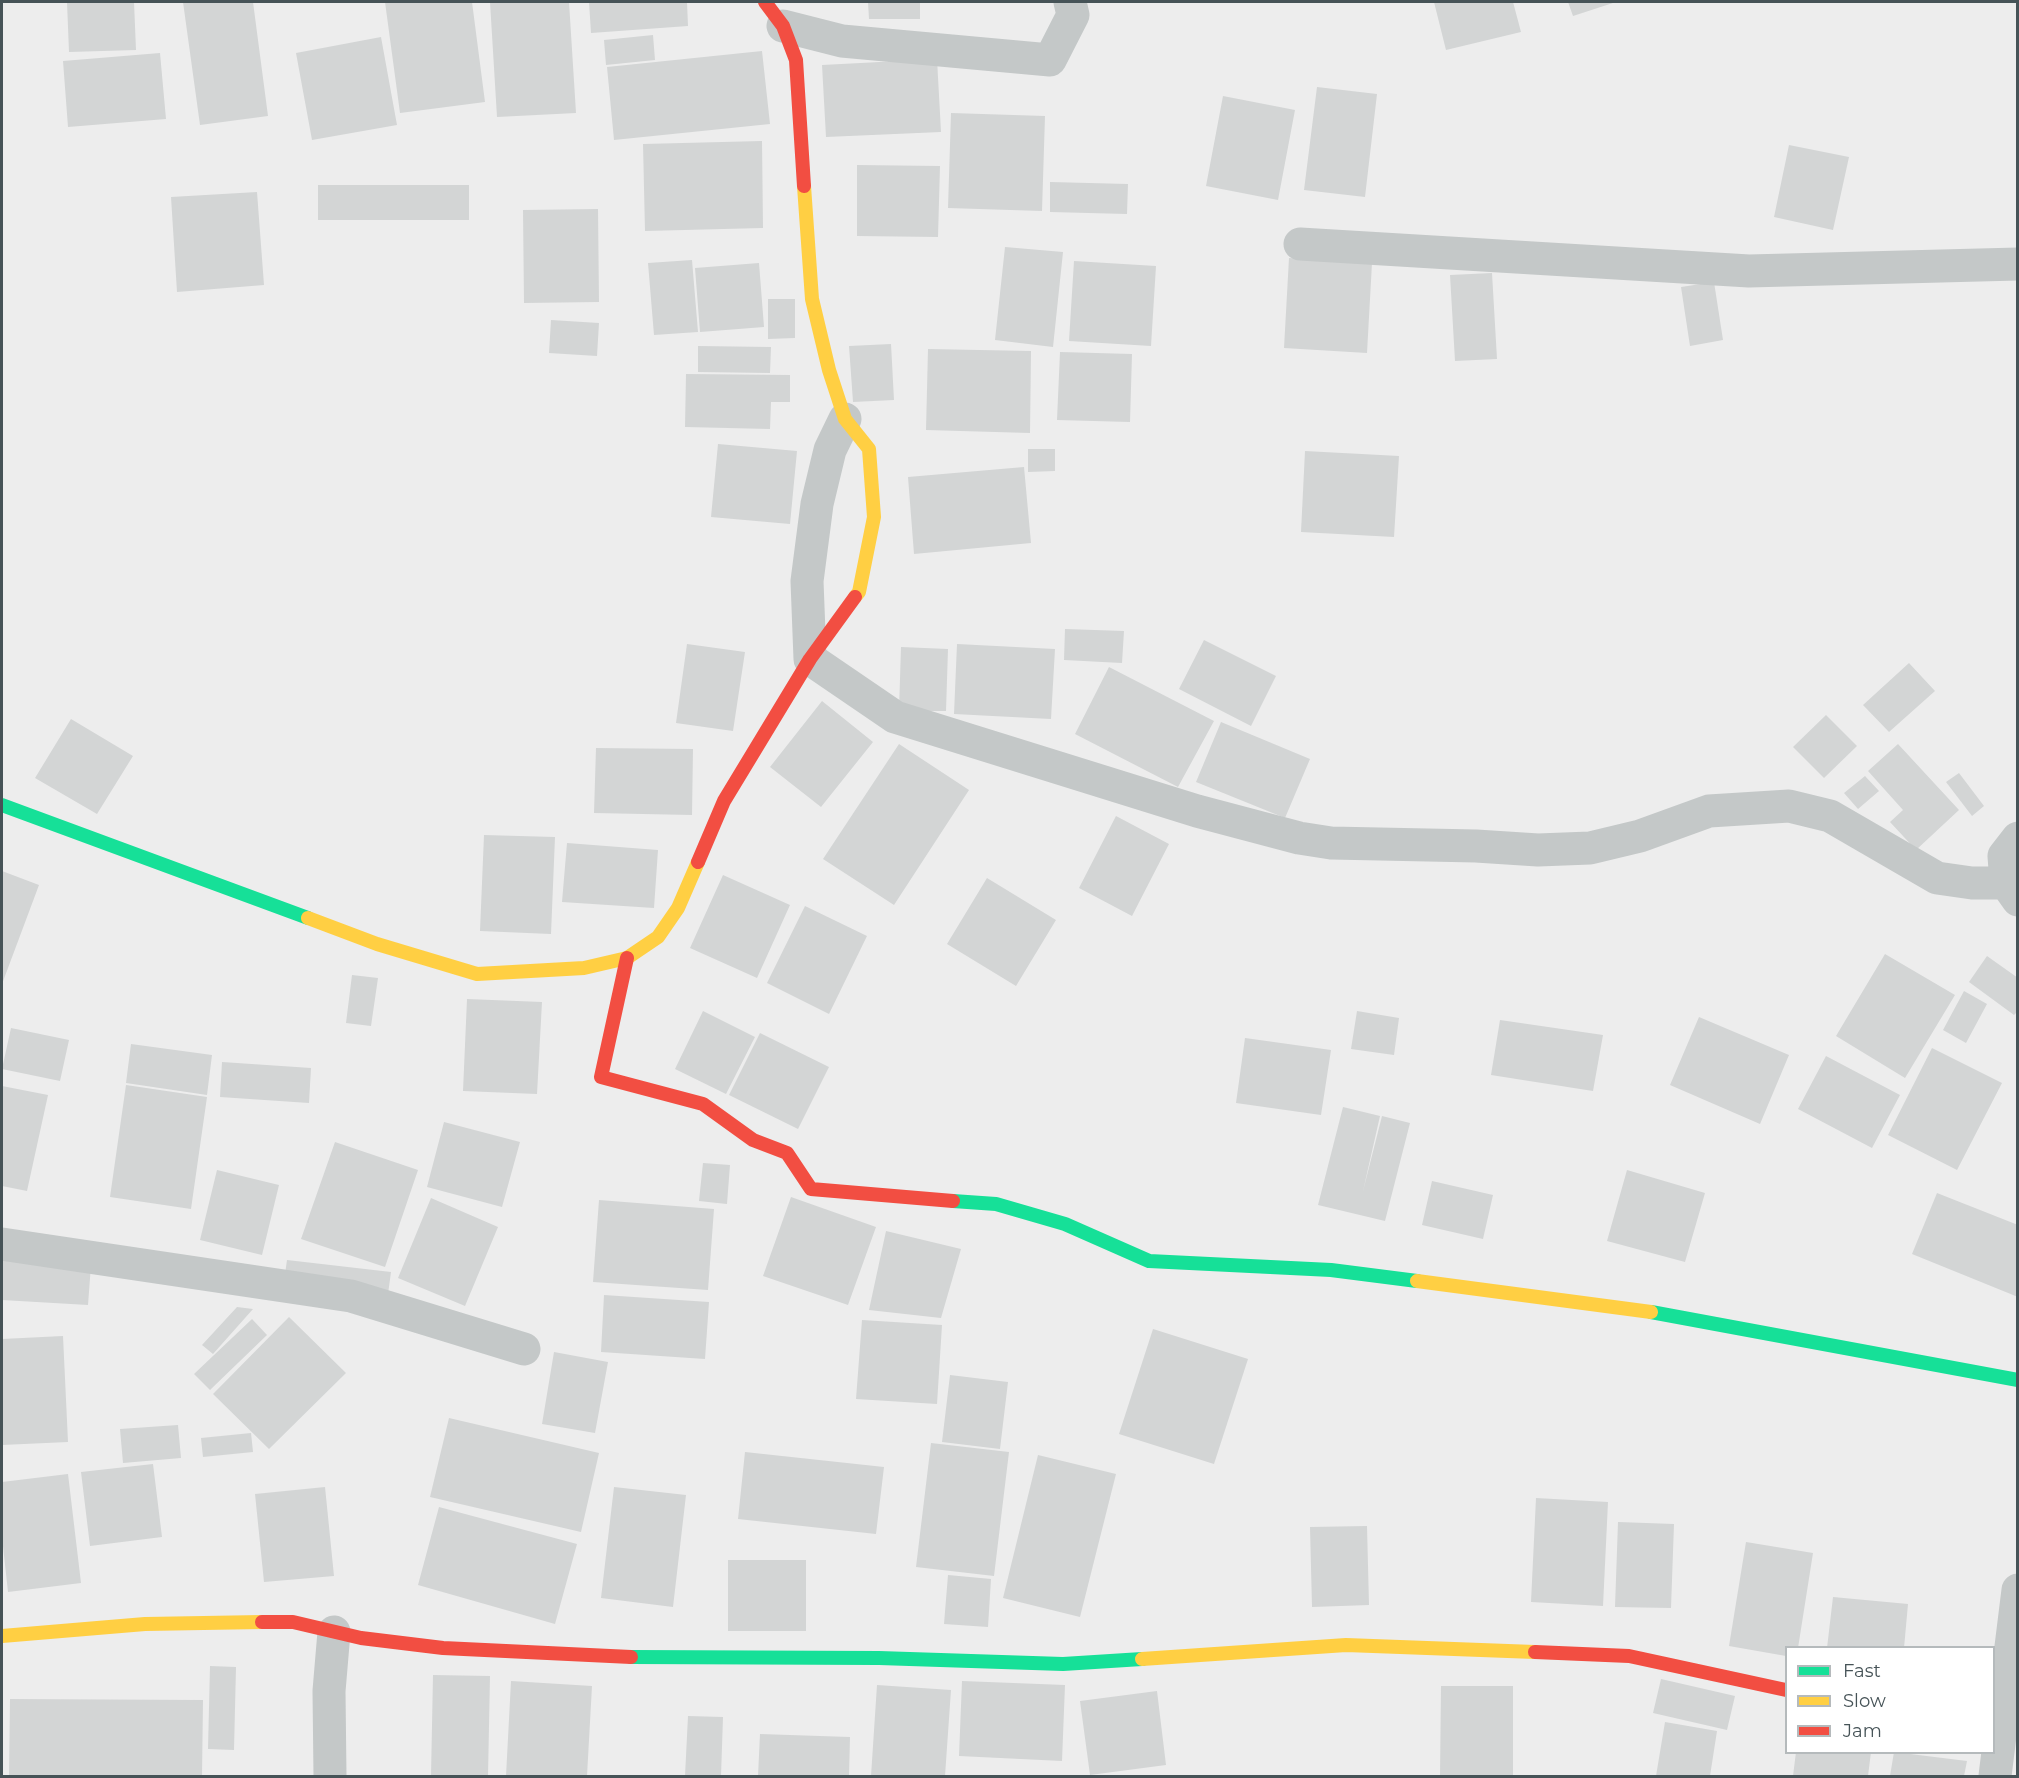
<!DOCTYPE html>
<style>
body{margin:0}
#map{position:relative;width:2019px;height:1778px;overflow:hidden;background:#ededed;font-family:Montserrat,sans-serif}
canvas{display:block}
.frame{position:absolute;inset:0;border:3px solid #465357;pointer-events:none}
.legend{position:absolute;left:1785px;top:1646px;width:210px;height:108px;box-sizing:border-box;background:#fff;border:2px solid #b5babc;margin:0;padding:8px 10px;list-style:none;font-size:18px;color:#465357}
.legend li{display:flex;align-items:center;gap:12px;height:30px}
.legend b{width:30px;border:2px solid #b5babc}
</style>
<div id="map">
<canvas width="2019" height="1778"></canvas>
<div class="frame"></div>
<ul class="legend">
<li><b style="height:8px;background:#16e098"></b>Fast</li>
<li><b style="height:8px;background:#ffcf43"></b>Slow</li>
<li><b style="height:8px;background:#f24e42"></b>Jam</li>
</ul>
</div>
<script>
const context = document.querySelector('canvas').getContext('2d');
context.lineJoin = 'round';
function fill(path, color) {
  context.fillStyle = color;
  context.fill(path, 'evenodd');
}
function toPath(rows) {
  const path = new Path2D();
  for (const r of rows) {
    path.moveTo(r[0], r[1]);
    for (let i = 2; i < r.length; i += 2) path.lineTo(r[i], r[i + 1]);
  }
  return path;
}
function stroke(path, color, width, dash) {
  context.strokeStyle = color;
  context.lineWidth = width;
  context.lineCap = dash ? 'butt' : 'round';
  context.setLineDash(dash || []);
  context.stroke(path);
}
const building = toPath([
 [67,2,134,2,136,50,69,52],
 [183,2,253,2,268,116,200,125],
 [385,2,472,2,485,102,400,113],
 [490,2,569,2,576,113,497,117],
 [589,2,687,2,688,26,591,33],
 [868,2,920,2,920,19,869,19],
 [1434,2,1513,2,1521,32,1446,50],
 [1568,2,1616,2,1573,16],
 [653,35,655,60,606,65,604,40],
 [381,37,397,125,312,140,296,53],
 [762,51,770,124,614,140,607,67],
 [160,53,166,119,68,127,63,61],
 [937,59,941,132,826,137,822,65],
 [1317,87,1377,94,1365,197,1304,190],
 [1223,96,1295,110,1278,200,1206,186],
 [951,113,1045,116,1042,211,948,208],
 [762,141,763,228,645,231,643,144],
 [1789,145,1849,157,1833,230,1774,217],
 [857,165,940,166,938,237,857,236],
 [1050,182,1128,184,1127,214,1050,212],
 [318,185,469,185,469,220,318,220],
 [257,192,264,285,177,292,171,197],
 [598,209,599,302,524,303,523,210],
 [1005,247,1063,252,1053,347,995,340],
 [1289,258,1372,263,1367,353,1284,348],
 [692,260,698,332,654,335,648,263],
 [1074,261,1156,266,1151,346,1069,341],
 [759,263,764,327,700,332,695,268],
 [1492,273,1497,359,1455,361,1450,275],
 [1714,282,1723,340,1690,346,1681,287],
 [768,299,795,299,795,338,768,339],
 [551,320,599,323,597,356,549,353],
 [891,344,894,400,853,402,849,346],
 [698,346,771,347,770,373,698,372],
 [928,349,1031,351,1030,433,926,430],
 [1060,352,1132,354,1130,422,1057,420],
 [686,374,790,375,790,402,771,402,770,429,685,427],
 [718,444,797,451,790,524,711,517],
 [1028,449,1055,449,1055,471,1028,472],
 [1305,451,1399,456,1394,537,1301,532],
 [1024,467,1031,543,914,554,908,477],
 [1065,629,1124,631,1122,663,1064,660],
 [1204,640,1276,676,1251,726,1179,689],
 [687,644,745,652,733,731,676,723],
 [957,644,1055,649,1051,719,954,714],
 [901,647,948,649,946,711,899,711],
 [1909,663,1935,691,1889,732,1863,705],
 [1109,667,1214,721,1178,787,1075,734],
 [822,701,873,742,821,807,770,767],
 [1826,715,1857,746,1824,778,1793,747],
 [71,719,133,756,97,814,35,778],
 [1221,722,1310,759,1285,818,1196,782],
 [899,744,969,790,894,905,823,859],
 [1898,744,1959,810,1916,850,1890,822,1903,810,1868,771],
 [596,748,693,749,692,815,594,813],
 [1959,773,1984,806,1972,816,1946,782],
 [1865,776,1879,791,1858,809,1844,793],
 [1116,816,1169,844,1132,916,1079,888],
 [484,835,555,837,551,934,480,931],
 [567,843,658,850,654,908,562,902],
 [2,871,39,885,2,984],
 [723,875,790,905,757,978,690,948],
 [987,878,1056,920,1016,986,947,944],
 [805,906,867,936,829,1014,767,983],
 [1885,954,1955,995,1905,1078,1836,1036],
 [1987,956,2018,978,2018,1011,2014,1015,1969,982],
 [352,975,378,978,371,1026,346,1023],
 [1964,991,1987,1004,1966,1043,1943,1030],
 [467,999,542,1002,537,1094,463,1091],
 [703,1011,755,1037,726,1094,675,1069],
 [1357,1011,1399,1018,1394,1055,1351,1049],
 [1699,1017,1789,1055,1760,1124,1670,1085],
 [1500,1020,1603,1035,1593,1091,1491,1075],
 [11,1028,69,1040,60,1081,2,1069],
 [760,1033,829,1067,798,1129,729,1095],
 [1245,1038,1331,1050,1321,1115,1236,1103],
 [131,1044,212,1055,207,1095,126,1083],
 [1932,1048,2002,1083,1957,1170,1888,1135],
 [1826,1056,1900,1095,1872,1148,1798,1109],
 [222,1062,311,1068,309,1103,220,1097],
 [126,1085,207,1097,191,1209,110,1197],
 [2,1086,48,1095,27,1191,2,1186],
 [1343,1107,1380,1116,1363,1191,1382,1116,1410,1123,1385,1221,1318,1205],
 [444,1122,520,1142,502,1207,427,1187],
 [335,1142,418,1170,385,1267,301,1239],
 [703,1163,730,1165,727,1204,699,1201],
 [217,1170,279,1185,262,1255,200,1240],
 [1627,1170,1705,1193,1685,1262,1607,1241],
 [1432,1181,1493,1195,1483,1239,1422,1225],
 [1937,1193,2018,1225,2018,1297,1912,1254],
 [791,1197,876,1227,848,1305,763,1276],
 [431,1198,498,1227,465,1306,398,1278],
 [599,1200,714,1209,708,1290,593,1282],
 [886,1231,961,1249,941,1318,869,1310],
 [2,1259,91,1265,88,1305,2,1300],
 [287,1260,391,1272,388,1294,284,1281],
 [604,1295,709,1302,705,1359,601,1352],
 [237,1307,253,1309,213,1354,202,1345],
 [289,1317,346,1373,269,1449,213,1394],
 [252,1319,267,1335,210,1390,194,1374],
 [862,1320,942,1325,937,1404,856,1399],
 [1153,1329,1248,1359,1214,1464,1119,1434],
 [63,1336,68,1442,2,1445,2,1339],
 [554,1352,608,1362,595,1433,542,1424],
 [950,1375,1008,1382,1000,1449,942,1442],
 [449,1418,599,1453,581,1532,430,1497],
 [178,1425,181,1458,123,1463,120,1429],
 [251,1433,253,1452,203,1457,201,1438],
 [931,1443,1009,1452,994,1576,916,1567],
 [745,1452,884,1467,876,1534,738,1519],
 [1038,1455,1116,1474,1080,1617,1003,1598],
 [153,1464,162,1537,90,1546,81,1472],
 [68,1474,81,1583,8,1592,2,1537,2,1482],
 [325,1487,334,1576,264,1582,255,1494],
 [614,1487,686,1495,673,1607,601,1598],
 [1536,1498,1608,1502,1603,1606,1531,1602],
 [439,1507,577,1544,555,1624,418,1585],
 [1618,1522,1674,1524,1671,1608,1615,1607],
 [1367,1526,1369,1605,1312,1607,1310,1527],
 [1746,1542,1813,1553,1798,1648,1786,1648,1786,1656,1729,1646],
 [728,1560,806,1560,806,1631,728,1631],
 [948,1575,991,1579,988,1627,944,1624],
 [1833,1597,1908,1604,1904,1648,1827,1648],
 [210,1666,236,1667,234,1750,208,1749],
 [433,1675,490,1676,488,1776,431,1776],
 [1661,1679,1735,1696,1727,1730,1653,1713],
 [511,1681,592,1686,587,1776,506,1776],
 [962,1681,1065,1685,1062,1761,959,1756],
 [877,1685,951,1690,945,1776,871,1776],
 [1441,1686,1513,1686,1513,1776,1440,1776],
 [1157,1691,1166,1765,1090,1775,1080,1701],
 [10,1699,203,1700,202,1776,9,1776],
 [688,1716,723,1717,721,1776,685,1776],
 [1665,1722,1717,1731,1710,1776,1656,1776],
 [760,1734,850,1737,849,1776,758,1776],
 [1796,1752,1871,1752,1868,1776,1793,1776],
 [1894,1752,1967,1761,1964,1776,1890,1776]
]);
const street = toPath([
 [783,26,842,41,1050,60,1073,15,1070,2],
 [1300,244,1749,271,2018,264],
 [845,419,830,450,817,504,807,581,810,659,895,717,1197,811,1299,838,1331,843,1476,846,1538,850,1590,848,1640,836,1709,811,1789,806,1830,816,1937,878,1972,883,2006,883],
 [2018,838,2004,856,2006,883,2018,900],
 [2,1244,351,1296,524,1349],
 [330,1776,329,1691,334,1632],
 [1995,1776,2018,1590]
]);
const fast = toPath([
 [2,805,308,918],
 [953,1201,996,1204,1065,1224,1149,1261,1331,1270,1417,1281],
 [1651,1312,2018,1380],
 [631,1657,879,1658,1063,1664,1142,1659]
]);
const slow = toPath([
 [804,186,812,299,829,370,845,419,869,449,874,517,859,592,855,597],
 [308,918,377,944,477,974,584,968,627,958,658,937,678,908,698,862],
 [1417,1281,1651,1312],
 [2,1636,145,1624,262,1622],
 [1142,1659,1346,1645,1535,1652]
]);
const jam = toPath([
 [765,2,783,26,796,60,804,186],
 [698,862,724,801,810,659,855,597],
 [627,958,601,1077,703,1104,753,1140,787,1153,811,1189,953,1201],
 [262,1622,293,1622,361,1638,443,1648,631,1657],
 [1535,1652,1629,1656,1786,1690]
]);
fill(building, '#d3d5d5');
stroke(street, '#c4c8c8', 33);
stroke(fast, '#16e098', 14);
stroke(slow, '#ffcf43', 14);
stroke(jam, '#f24e42', 14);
</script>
